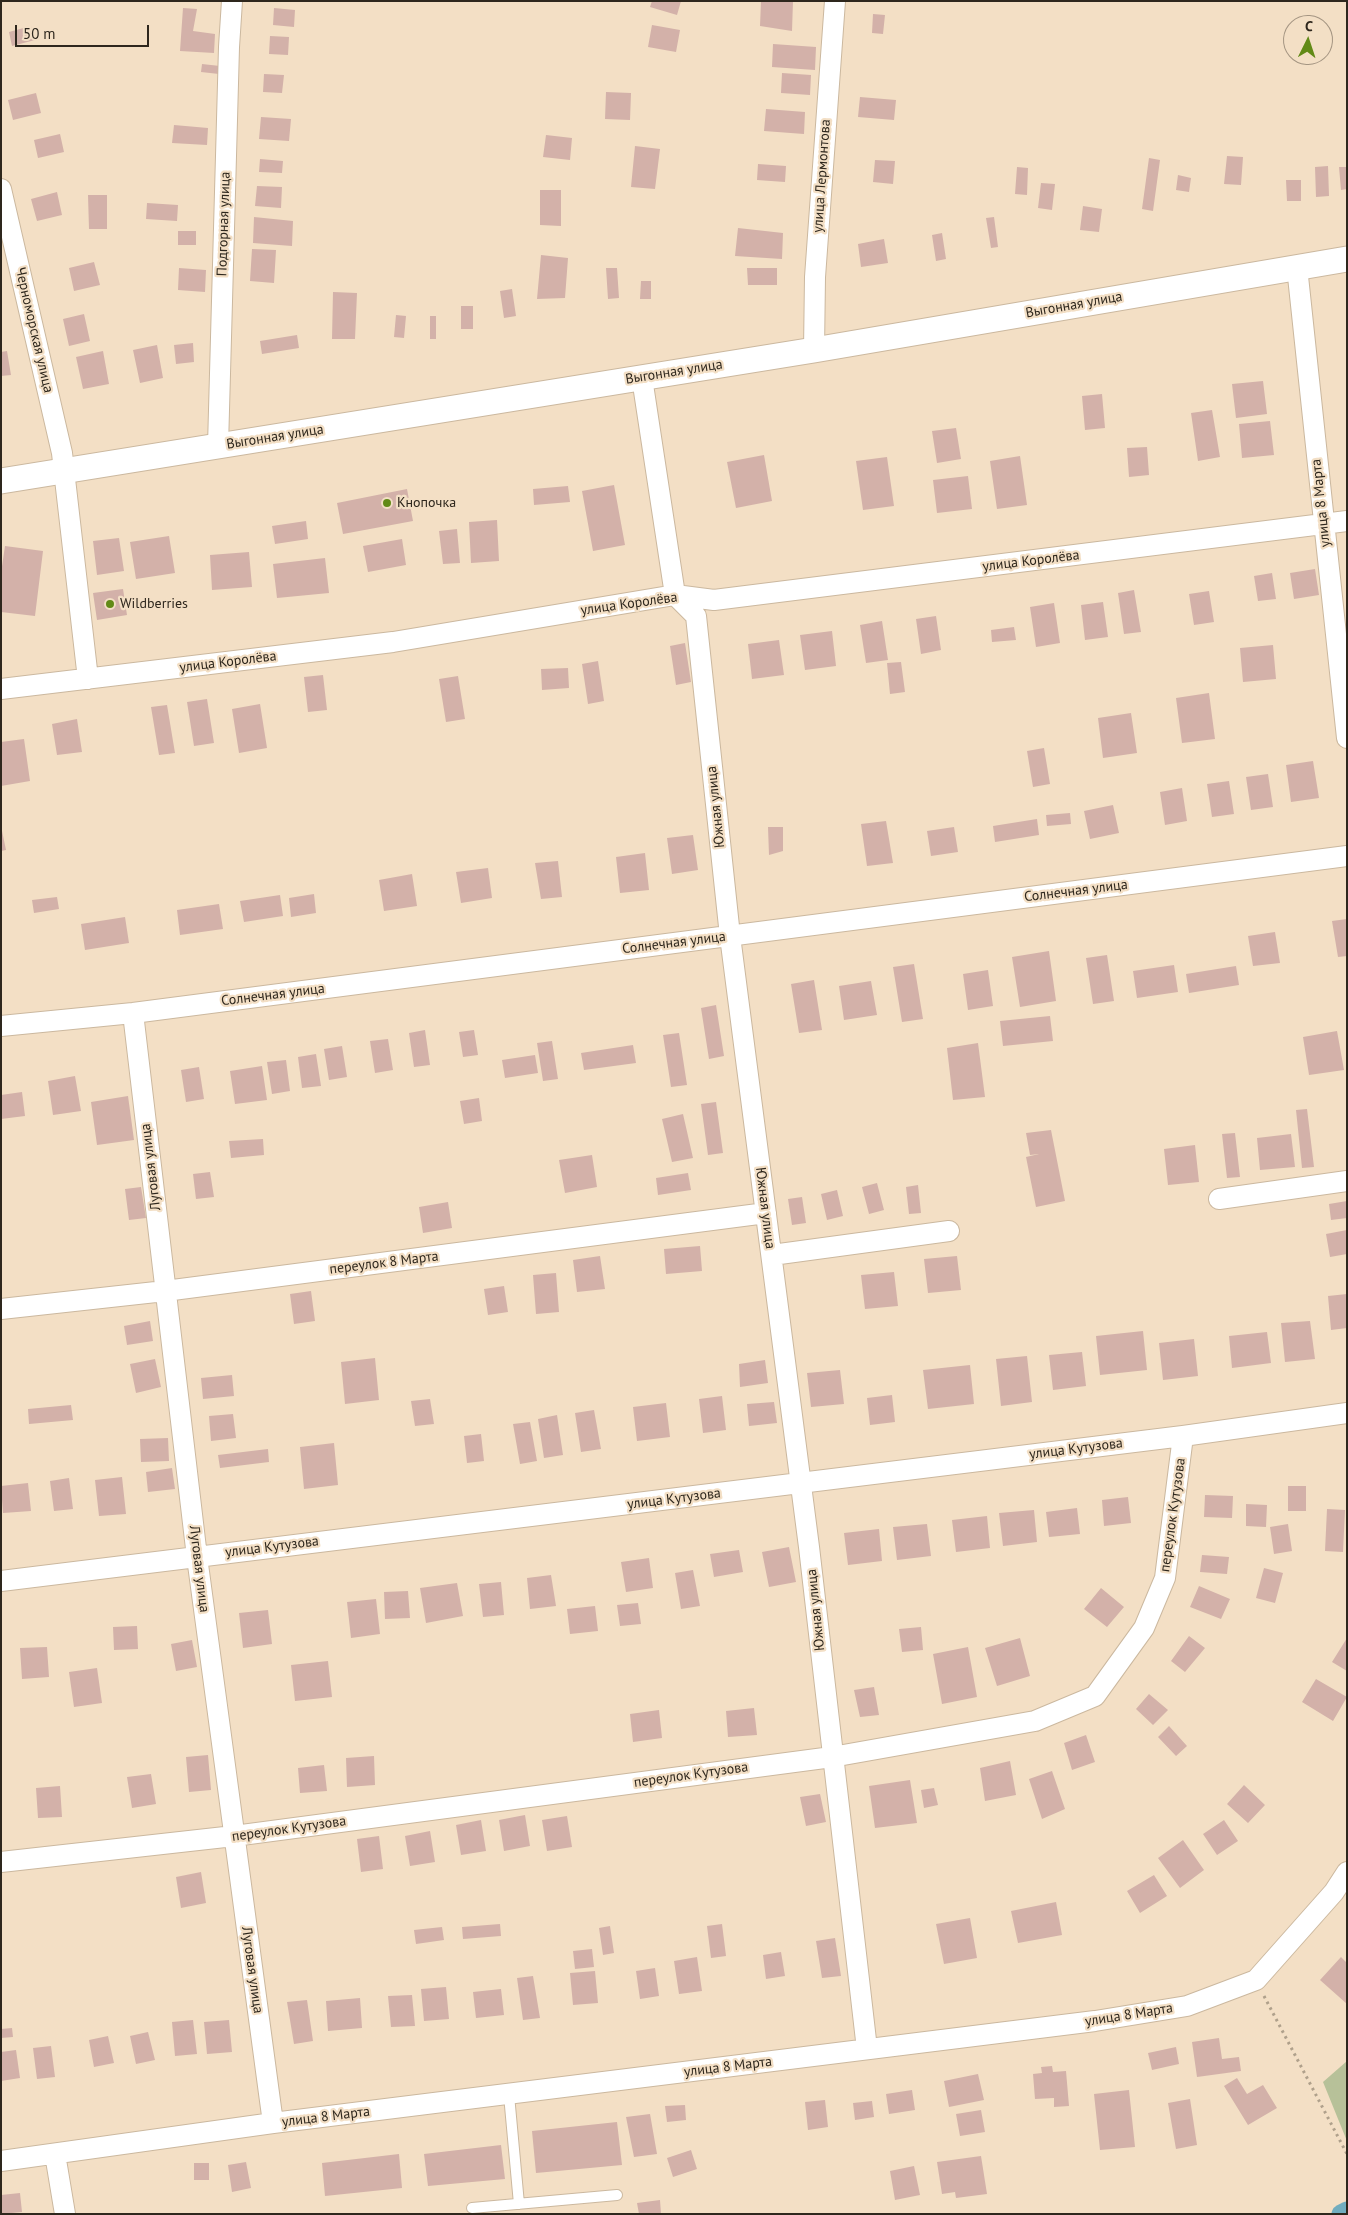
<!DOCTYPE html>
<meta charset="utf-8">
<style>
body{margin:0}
#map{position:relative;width:1348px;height:2215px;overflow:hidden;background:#f3dfc5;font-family:"PT Sans",sans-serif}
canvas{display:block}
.frame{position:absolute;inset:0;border:2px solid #2e271d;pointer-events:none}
.north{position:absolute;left:1283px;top:15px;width:50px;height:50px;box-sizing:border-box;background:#f3dfc5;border:1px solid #a49582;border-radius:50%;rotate:4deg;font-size:14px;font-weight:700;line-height:20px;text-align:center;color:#2e271d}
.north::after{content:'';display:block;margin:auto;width:18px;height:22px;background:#628a17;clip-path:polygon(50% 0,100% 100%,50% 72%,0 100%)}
.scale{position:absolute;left:15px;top:25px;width:134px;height:22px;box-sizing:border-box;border:2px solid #2e271d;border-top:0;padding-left:6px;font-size:15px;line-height:18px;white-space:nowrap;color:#2e271d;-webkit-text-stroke:4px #f3dfc5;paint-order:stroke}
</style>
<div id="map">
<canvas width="1348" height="2215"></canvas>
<div class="frame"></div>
<div class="north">С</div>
<div class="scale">50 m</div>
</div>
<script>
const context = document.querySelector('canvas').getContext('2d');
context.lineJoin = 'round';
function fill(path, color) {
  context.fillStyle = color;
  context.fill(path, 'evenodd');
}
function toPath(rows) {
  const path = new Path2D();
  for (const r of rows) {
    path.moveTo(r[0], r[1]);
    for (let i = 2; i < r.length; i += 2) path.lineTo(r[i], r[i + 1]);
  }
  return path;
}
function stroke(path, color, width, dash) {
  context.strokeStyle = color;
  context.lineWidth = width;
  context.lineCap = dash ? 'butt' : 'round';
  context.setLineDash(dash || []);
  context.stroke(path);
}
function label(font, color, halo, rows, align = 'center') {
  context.font = font + ' "PT Sans",sans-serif';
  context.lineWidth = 4.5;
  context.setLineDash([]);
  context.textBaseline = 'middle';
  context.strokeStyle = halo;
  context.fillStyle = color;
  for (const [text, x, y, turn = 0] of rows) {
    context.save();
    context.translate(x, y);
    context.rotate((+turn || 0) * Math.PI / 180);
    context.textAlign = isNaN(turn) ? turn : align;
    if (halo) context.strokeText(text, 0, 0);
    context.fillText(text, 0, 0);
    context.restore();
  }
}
const green = toPath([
 [1347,2061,1347,2141,1323,2082]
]);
const canal = toPath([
 [1341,2214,1347,2211]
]);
const building = toPath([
 [652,1,681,1,677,15,650,7],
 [761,1,793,1,792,31,760,26],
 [183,8,197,9,193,31,215,34,214,53,180,51],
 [274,8,295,10,294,27,273,25],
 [873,14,885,15,883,34,872,33],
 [652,25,680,30,676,52,648,47],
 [31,26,35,40,12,46,9,32],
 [270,36,289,37,288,55,269,54],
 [773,44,816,47,815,70,772,67],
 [202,64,220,66,219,74,201,72],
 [782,73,811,75,810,95,781,93],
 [264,74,284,75,282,93,263,92],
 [606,92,631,93,630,120,605,119],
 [36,93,41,113,13,120,8,100],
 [860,97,896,100,894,120,858,117],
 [766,109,805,112,804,134,764,131],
 [261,117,291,119,289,141,259,139],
 [174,125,208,128,207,145,172,143],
 [60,134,64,152,38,158,34,140],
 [546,135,572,138,570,160,543,157],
 [635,146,660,149,655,189,631,187],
 [1227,156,1243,157,1241,185,1224,184],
 [1149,158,1160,160,1153,211,1142,209],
 [260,159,283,161,282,173,259,172],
 [875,160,895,161,893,184,873,182],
 [758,164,786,166,785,182,757,180],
 [1328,166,1329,196,1316,197,1315,167],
 [1017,167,1028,168,1027,195,1015,194],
 [1339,167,1346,167,1347,189,1341,190],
 [1178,175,1191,178,1189,192,1176,190],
 [1286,180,1301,180,1301,201,1287,201],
 [1041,183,1055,184,1052,210,1038,208],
 [257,186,282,187,281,208,255,206],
 [540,190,561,190,561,226,540,225],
 [57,192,62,215,37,221,31,199],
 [88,195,107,195,107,229,89,229],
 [147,203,178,205,177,221,146,219],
 [1083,206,1102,209,1099,232,1080,230],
 [254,217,293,221,292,246,253,243],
 [994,217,998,247,991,248,986,218],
 [738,228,783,233,782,259,735,256],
 [178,231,196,231,196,245,178,245],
 [942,233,946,259,936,261,932,235],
 [884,239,888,263,861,267,858,244],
 [252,249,276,250,274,283,250,281],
 [541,255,568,258,565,298,537,299],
 [94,262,100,285,74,291,69,268],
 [179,268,206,270,205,292,178,290],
 [606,268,617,268,619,298,608,299],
 [747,268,777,268,777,285,748,285],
 [641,281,651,281,651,299,640,299],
 [512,289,516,316,504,318,500,291],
 [333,292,357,293,355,339,332,339],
 [461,306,473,306,473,329,461,329],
 [84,314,90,341,69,346,63,319],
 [396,315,406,316,404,338,394,337],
 [430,316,436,316,436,339,430,339],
 [297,335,299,348,262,354,260,341],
 [193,343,194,362,176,364,174,345],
 [157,345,163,378,140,383,133,350],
 [7,351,11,375,1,376,1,352],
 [103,351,109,384,83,389,76,357],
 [1263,381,1267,414,1236,418,1232,384],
 [1102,394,1105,428,1085,430,1082,396],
 [1212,410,1220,457,1198,461,1191,413],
 [1270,421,1274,455,1242,458,1239,424],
 [956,428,961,459,937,463,932,431],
 [1147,447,1149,475,1129,477,1127,448],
 [764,455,772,501,736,508,727,462],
 [1020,456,1027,505,997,509,990,461],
 [887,457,894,506,863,510,856,461],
 [968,476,972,509,937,513,933,480],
 [614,485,625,545,593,551,582,491],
 [568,486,570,502,534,505,533,489],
 [407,489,413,521,343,534,337,503],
 [497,520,499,561,471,563,469,522],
 [306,521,308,539,275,544,272,526],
 [457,529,460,563,443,564,439,531],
 [169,536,175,573,136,579,130,542],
 [119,538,124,571,97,575,93,541],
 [402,539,406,565,368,572,363,546],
 [5,546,43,551,35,616,1,612,1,573],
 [249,552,252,587,212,590,210,555],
 [325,558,329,593,277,598,273,564],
 [1315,569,1319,595,1294,599,1290,573],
 [1272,573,1276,599,1258,601,1254,576],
 [123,589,127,615,97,620,93,593],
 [1134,590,1141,632,1124,634,1118,593],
 [1209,591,1214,622,1194,625,1189,594],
 [1103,602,1108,637,1085,640,1081,605],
 [1054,603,1060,643,1036,647,1030,607],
 [936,616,941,650,921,654,916,619],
 [882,621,888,660,866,663,860,625],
 [1014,627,1016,640,992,642,991,630],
 [832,631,836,666,805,670,800,635],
 [779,640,784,675,752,679,748,644],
 [685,643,691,682,676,685,670,646],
 [1273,645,1276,679,1243,682,1240,648],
 [598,661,604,701,588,704,582,664],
 [901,662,905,692,890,694,887,663],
 [568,668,569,688,542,690,541,669],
 [323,675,327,710,308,712,304,677],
 [458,676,465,719,446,722,439,679],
 [1209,693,1215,739,1182,743,1176,698],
 [207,699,214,743,194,746,187,702],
 [260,704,267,748,239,753,232,709],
 [167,705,175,753,159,755,151,707],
 [1131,713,1137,753,1103,758,1098,718],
 [77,719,82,752,57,755,52,724],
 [24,739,30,781,1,786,1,742],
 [1044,748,1050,784,1033,787,1027,751],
 [1313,761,1319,798,1291,802,1286,765],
 [1268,774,1273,807,1251,810,1246,777],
 [1229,781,1234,814,1212,817,1207,784],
 [1182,788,1187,821,1165,825,1160,792],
 [1113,805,1119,833,1090,839,1084,811],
 [1070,813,1071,824,1047,826,1046,815],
 [1037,819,1039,835,995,842,993,826],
 [886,821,893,863,867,866,861,824],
 [1,826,6,850,1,851],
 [768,827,783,827,783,851,769,855],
 [954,827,958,852,931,856,927,831],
 [693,835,698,870,672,874,667,838],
 [645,853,649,890,620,893,616,857],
 [558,861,562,897,541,899,535,863],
 [488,868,492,898,461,903,456,872],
 [412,874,417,906,384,911,379,880],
 [314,894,316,913,291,917,289,898],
 [280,895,283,916,244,922,240,901],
 [57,897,59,909,34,913,32,900],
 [219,904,223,929,180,935,177,910],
 [125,917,129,943,85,950,81,924],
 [1347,919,1347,956,1338,957,1332,921],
 [1275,932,1280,963,1253,966,1248,936],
 [1049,951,1056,1001,1020,1007,1012,957],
 [1107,955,1114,1001,1093,1004,1086,958],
 [914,964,923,1019,902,1022,893,967],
 [1174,965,1178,992,1137,998,1133,971],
 [1236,966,1239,985,1189,993,1186,974],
 [988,970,993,1006,968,1010,963,974],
 [814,980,822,1030,799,1033,791,984],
 [871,981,877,1015,844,1020,839,986],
 [716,1005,724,1056,709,1059,701,1008],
 [1050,1016,1053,1041,1003,1046,1000,1021],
 [425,1030,430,1065,414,1067,409,1033],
 [474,1030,478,1055,463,1057,459,1032],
 [1337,1031,1344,1070,1309,1075,1303,1037],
 [679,1033,687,1085,671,1087,663,1035],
 [388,1039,393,1070,375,1073,370,1041],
 [552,1041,558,1079,543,1081,537,1043],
 [978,1043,985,1097,953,1100,947,1048],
 [633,1045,636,1063,584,1070,581,1053],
 [342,1046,347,1077,329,1080,324,1049],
 [316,1054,321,1086,302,1088,298,1057],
 [535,1055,538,1073,505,1078,502,1060],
 [286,1060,290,1091,272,1094,267,1062],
 [262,1066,267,1100,235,1104,230,1071],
 [199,1067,204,1099,186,1102,181,1070],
 [75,1076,81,1111,53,1115,48,1081],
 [22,1092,25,1116,1,1119,1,1095],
 [128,1096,134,1140,97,1145,91,1102],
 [479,1098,482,1121,464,1124,460,1101],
 [716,1102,723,1153,708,1155,701,1104],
 [1307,1109,1314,1167,1302,1168,1296,1110],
 [683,1114,693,1158,672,1162,662,1119],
 [1051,1130,1065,1201,1036,1207,1026,1157,1039,1154,1030,1155,1026,1133],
 [1235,1133,1240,1177,1227,1178,1222,1134],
 [1291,1134,1295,1167,1260,1170,1257,1138],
 [263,1139,264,1155,231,1158,229,1141],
 [1195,1145,1199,1182,1168,1185,1164,1149],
 [592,1155,597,1187,565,1193,559,1160],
 [210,1172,214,1197,196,1199,193,1174],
 [688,1173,691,1190,658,1195,656,1178],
 [877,1183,884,1210,869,1214,862,1187],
 [918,1185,921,1213,909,1214,906,1187],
 [141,1187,146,1218,129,1220,125,1189],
 [837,1190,843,1216,827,1220,821,1194],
 [802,1197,806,1223,792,1225,788,1199],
 [1347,1201,1347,1218,1331,1220,1329,1204],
 [448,1202,452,1228,423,1233,419,1207],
 [1347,1230,1347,1254,1330,1257,1326,1234],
 [700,1246,702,1271,666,1274,664,1249],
 [600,1256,605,1289,577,1292,573,1260],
 [957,1256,961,1290,928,1293,924,1259],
 [894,1272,898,1306,865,1309,861,1275],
 [556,1273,559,1312,536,1314,533,1275],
 [504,1286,508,1312,488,1315,484,1289],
 [311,1291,315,1321,294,1324,290,1294],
 [1347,1294,1347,1328,1331,1330,1328,1296],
 [150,1321,153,1341,127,1345,124,1326],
 [1310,1321,1315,1359,1285,1362,1281,1323],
 [1143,1331,1147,1370,1100,1375,1096,1336],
 [1267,1332,1271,1363,1232,1368,1229,1336],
 [1194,1339,1198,1376,1163,1380,1159,1343],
 [1082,1352,1086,1386,1053,1390,1049,1355],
 [1027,1356,1032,1402,1001,1406,996,1359],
 [375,1358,379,1400,345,1404,341,1362],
 [155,1359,161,1387,136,1393,130,1364],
 [765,1360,768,1383,740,1387,739,1364],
 [970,1365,974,1404,928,1409,923,1370],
 [840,1370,844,1404,811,1407,807,1373],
 [232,1375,234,1396,203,1399,201,1378],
 [892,1395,895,1422,870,1425,867,1398],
 [722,1396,726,1430,703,1433,699,1399],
 [430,1399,434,1424,415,1426,411,1401],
 [774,1402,777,1423,749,1426,747,1404],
 [666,1403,670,1437,637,1441,633,1407],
 [71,1405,73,1420,29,1424,28,1409],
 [594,1410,601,1449,581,1452,575,1413],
 [233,1414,236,1438,211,1441,209,1416],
 [557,1415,563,1455,544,1458,538,1419],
 [530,1422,537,1461,520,1464,513,1424],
 [481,1434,484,1461,467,1463,464,1436],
 [168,1438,169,1461,141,1462,140,1439],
 [334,1443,338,1485,304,1489,300,1447],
 [268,1449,269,1462,220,1468,218,1455],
 [172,1468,175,1489,148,1492,146,1472],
 [122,1477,126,1514,99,1516,95,1480],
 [69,1478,73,1509,54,1511,50,1481],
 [28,1483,31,1511,3,1513,1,1486],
 [1288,1486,1306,1486,1306,1511,1288,1511],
 [1205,1495,1233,1496,1232,1518,1204,1517],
 [1128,1497,1131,1523,1104,1526,1102,1500],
 [1246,1504,1267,1505,1266,1527,1246,1526],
 [1077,1508,1080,1534,1049,1537,1046,1512],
 [1327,1509,1345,1510,1343,1552,1325,1551],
 [1034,1510,1037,1542,1003,1546,999,1513],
 [987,1516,990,1548,956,1552,952,1520],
 [927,1524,931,1556,897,1560,893,1527],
 [1288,1524,1292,1551,1274,1554,1270,1527],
 [879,1529,882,1561,848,1565,844,1533],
 [789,1547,796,1582,769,1587,762,1552],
 [739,1550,743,1572,714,1577,710,1554],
 [1202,1555,1229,1557,1227,1574,1200,1572],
 [649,1558,653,1588,626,1592,621,1562],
 [1264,1568,1283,1573,1275,1603,1256,1598],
 [693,1570,700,1606,681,1609,675,1573],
 [551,1575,556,1606,530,1609,527,1578],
 [501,1582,504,1615,483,1617,479,1584],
 [457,1583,463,1616,426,1623,420,1588],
 [1199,1586,1230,1599,1221,1619,1190,1607],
 [1101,1588,1124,1607,1107,1627,1084,1609],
 [408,1591,410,1618,385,1619,384,1592],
 [376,1599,380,1634,351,1638,347,1602],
 [638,1603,641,1624,620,1626,617,1605],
 [595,1606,598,1631,570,1634,567,1609],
 [268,1610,272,1644,243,1648,239,1613],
 [137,1626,138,1649,114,1650,113,1627],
 [921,1627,923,1650,902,1652,899,1629],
 [1189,1636,1205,1648,1185,1672,1171,1661],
 [1020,1638,1030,1676,997,1686,985,1648],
 [1347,1638,1347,1671,1332,1662],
 [192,1640,197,1667,176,1671,171,1644],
 [47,1647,49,1677,22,1679,20,1648],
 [968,1647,977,1697,942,1704,933,1654],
 [328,1661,332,1697,295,1701,291,1665],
 [97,1668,102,1703,74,1707,69,1672],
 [1316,1679,1347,1697,1333,1721,1302,1702],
 [874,1687,879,1715,860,1717,854,1690],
 [1149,1694,1168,1710,1153,1725,1136,1709],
 [754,1708,757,1735,728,1737,726,1711],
 [659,1710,662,1738,633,1742,630,1714],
 [1169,1726,1187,1746,1176,1756,1158,1737],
 [1086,1735,1095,1762,1072,1770,1064,1743],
 [208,1755,211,1790,189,1792,186,1757],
 [374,1756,375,1785,347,1787,346,1758],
 [1010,1761,1016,1795,985,1801,980,1768],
 [324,1765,327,1791,300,1793,298,1768],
 [1052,1771,1065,1809,1042,1819,1029,1779],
 [151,1774,156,1804,132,1808,127,1777],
 [910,1780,917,1823,875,1828,869,1786],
 [1244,1785,1265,1805,1248,1823,1227,1804],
 [60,1786,62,1817,38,1818,36,1788],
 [934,1788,938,1805,924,1808,921,1790],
 [820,1794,826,1822,806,1826,800,1797],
 [525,1815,530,1846,504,1851,499,1820],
 [567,1816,572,1847,547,1851,542,1820],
 [481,1820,486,1851,461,1855,456,1825],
 [1224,1820,1238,1841,1217,1855,1203,1834],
 [430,1831,435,1862,410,1866,405,1836],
 [379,1836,383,1869,361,1872,357,1839],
 [1183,1840,1204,1870,1180,1888,1158,1858],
 [201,1872,206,1903,181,1908,176,1877],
 [1154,1875,1167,1896,1140,1913,1127,1891],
 [1056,1902,1062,1935,1018,1943,1011,1911],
 [970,1918,977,1958,944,1964,936,1924],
 [500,1924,501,1936,463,1939,462,1927],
 [722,1924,726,1956,711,1958,707,1926],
 [610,1926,614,1953,603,1955,599,1928],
 [442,1927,444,1940,416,1944,414,1930],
 [835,1938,841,1976,822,1978,816,1941],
 [592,1949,594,1967,575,1969,573,1951],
 [781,1952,785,1976,766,1979,763,1955],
 [697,1957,702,1991,679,1994,674,1961],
 [1341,1957,1347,1963,1347,2004,1320,1980],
 [655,1968,659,1996,640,1999,636,1971],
 [595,1971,598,2003,573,2005,570,1973],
 [533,1976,540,2018,523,2020,517,1978],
 [446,1987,449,2019,424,2021,421,1989],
 [501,1989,504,2015,476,2018,473,1992],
 [412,1995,415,2026,391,2027,388,1996],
 [360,1998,362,2028,328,2031,326,2001],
 [307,2000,313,2041,294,2044,287,2002],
 [193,2020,197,2054,175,2056,172,2022],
 [229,2020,232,2052,207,2054,204,2022],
 [12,2028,13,2037,1,2038,1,2029],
 [148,2032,155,2060,136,2064,130,2036],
 [108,2036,114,2063,94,2067,89,2040],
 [1219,2038,1222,2059,1239,2057,1241,2071,1197,2077,1192,2042],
 [51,2046,55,2077,37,2079,33,2048],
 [1176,2047,1179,2064,1152,2070,1148,2053],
 [16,2050,20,2078,1,2081,1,2052],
 [1052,2066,1053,2072,1066,2071,1069,2106,1054,2107,1054,2098,1035,2099,1033,2074,1042,2073,1041,2067],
 [978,2074,984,2100,949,2107,944,2081],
 [1237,2078,1247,2094,1263,2085,1277,2108,1248,2125,1224,2086],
 [912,2090,915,2110,889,2114,886,2094],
 [1129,2090,1135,2147,1100,2150,1094,2094],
 [1190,2099,1197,2145,1176,2149,1168,2103],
 [825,2100,828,2127,808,2130,805,2102],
 [872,2101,874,2117,855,2120,853,2103],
 [685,2105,686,2120,667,2122,665,2106],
 [981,2110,985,2132,960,2136,956,2114],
 [650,2114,657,2154,634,2157,626,2117],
 [617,2122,622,2165,536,2173,532,2131],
 [501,2145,505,2179,428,2186,424,2154],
 [691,2150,697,2169,673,2177,667,2158],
 [399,2154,402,2188,325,2196,322,2163],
 [981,2156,987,2194,956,2198,955,2192,942,2194,937,2162],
 [246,2162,251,2188,232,2192,228,2165],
 [194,2163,209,2163,209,2180,194,2180],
 [914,2166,920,2195,895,2200,890,2171],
 [20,2193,22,2212,1,2214,1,2195],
 [660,2200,661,2214,639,2214,637,2203]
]);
const path = toPath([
 [1264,1996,1347,2154]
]);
const service = toPath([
 [509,2095,519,2204],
 [472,2208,617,2195]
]);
const minor = toPath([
 [1,189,62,453,88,679],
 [1297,267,1347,738],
 [814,350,815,277,835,1],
 [642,378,675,595,696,616,730,936,809,1547,867,2049],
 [218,446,229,47,232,1],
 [1,689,393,642,675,595,714,600,1347,521],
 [133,1013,197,1557,273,2123],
 [1,1026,133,1013,1347,856],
 [1219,1199,1347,1181],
 [772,1255,949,1231],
 [1,1309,165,1291,766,1213],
 [1,1581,1183,1436,1347,1413],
 [1,1862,234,1836,832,1757,1035,1721,1095,1696,1144,1628,1165,1578,1183,1436],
 [55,2154,65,2214],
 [1,2161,273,2123,1095,2021,1187,2006,1256,1980,1334,1892,1347,1872]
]);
const tertiary = toPath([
 [1,481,814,350,1347,259]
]);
const markers = [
 [387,503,5,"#628a17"],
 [110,604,5,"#628a17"]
];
const streetNames = [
 ["улица Лермонтова",822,176,-86],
 ["Подгорная улица",224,224,-88],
 ["Выгонная улица",1074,305,-10],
 ["Черноморская улица",34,330,77],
 ["Выгонная улица",674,372,-9],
 ["Выгонная улица",275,437,-9],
 ["улица 8 Марта",1321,503,-96],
 ["улица Королёва",1031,561,-7],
 ["улица Королёва",629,604,-8],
 ["улица Королёва",228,662,-7],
 ["Южная улица",716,807,-96],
 ["Солнечная улица",1076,891,-7],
 ["Солнечная улица",674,943,-7],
 ["Солнечная улица",273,995,-7],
 ["Луговая улица",151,1167,-97],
 ["Южная улица",765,1208,83],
 ["переулок 8 Марта",384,1263,-7],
 ["улица Кутузова",1076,1449,-7],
 ["улица Кутузова",674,1499,-7],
 ["переулок Кутузова",1173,1515,-82],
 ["улица Кутузова",272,1547,-7],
 ["Луговая улица",199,1569,83],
 ["Южная улица",816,1610,-96],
 ["переулок Кутузова",691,1775,-8],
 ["переулок Кутузова",289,1829,-8],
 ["Луговая улица",252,1970,82],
 ["улица 8 Марта",1129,2015,-9],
 ["улица 8 Марта",728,2067,-7],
 ["улица 8 Марта",326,2117,-7]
];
const poiNames = [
 ["Кнопочка",397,503],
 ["Wildberries",120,604]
];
fill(green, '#b7c199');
stroke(canal, '#71adbf', 19);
fill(building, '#d3b1a9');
stroke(service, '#cbb89f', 12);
stroke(minor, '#cbb89f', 22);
stroke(tertiary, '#cbb89f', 27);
stroke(path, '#afa08b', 3, [2.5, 4]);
stroke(service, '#fff', 10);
stroke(minor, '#fff', 20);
stroke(tertiary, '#fff', 25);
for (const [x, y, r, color] of markers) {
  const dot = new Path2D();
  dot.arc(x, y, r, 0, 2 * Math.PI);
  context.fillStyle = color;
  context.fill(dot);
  stroke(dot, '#f3dfc5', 2);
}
label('14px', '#2e271d', '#f3dfc5', streetNames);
label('14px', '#2e271d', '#f3dfc5', poiNames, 'left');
</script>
